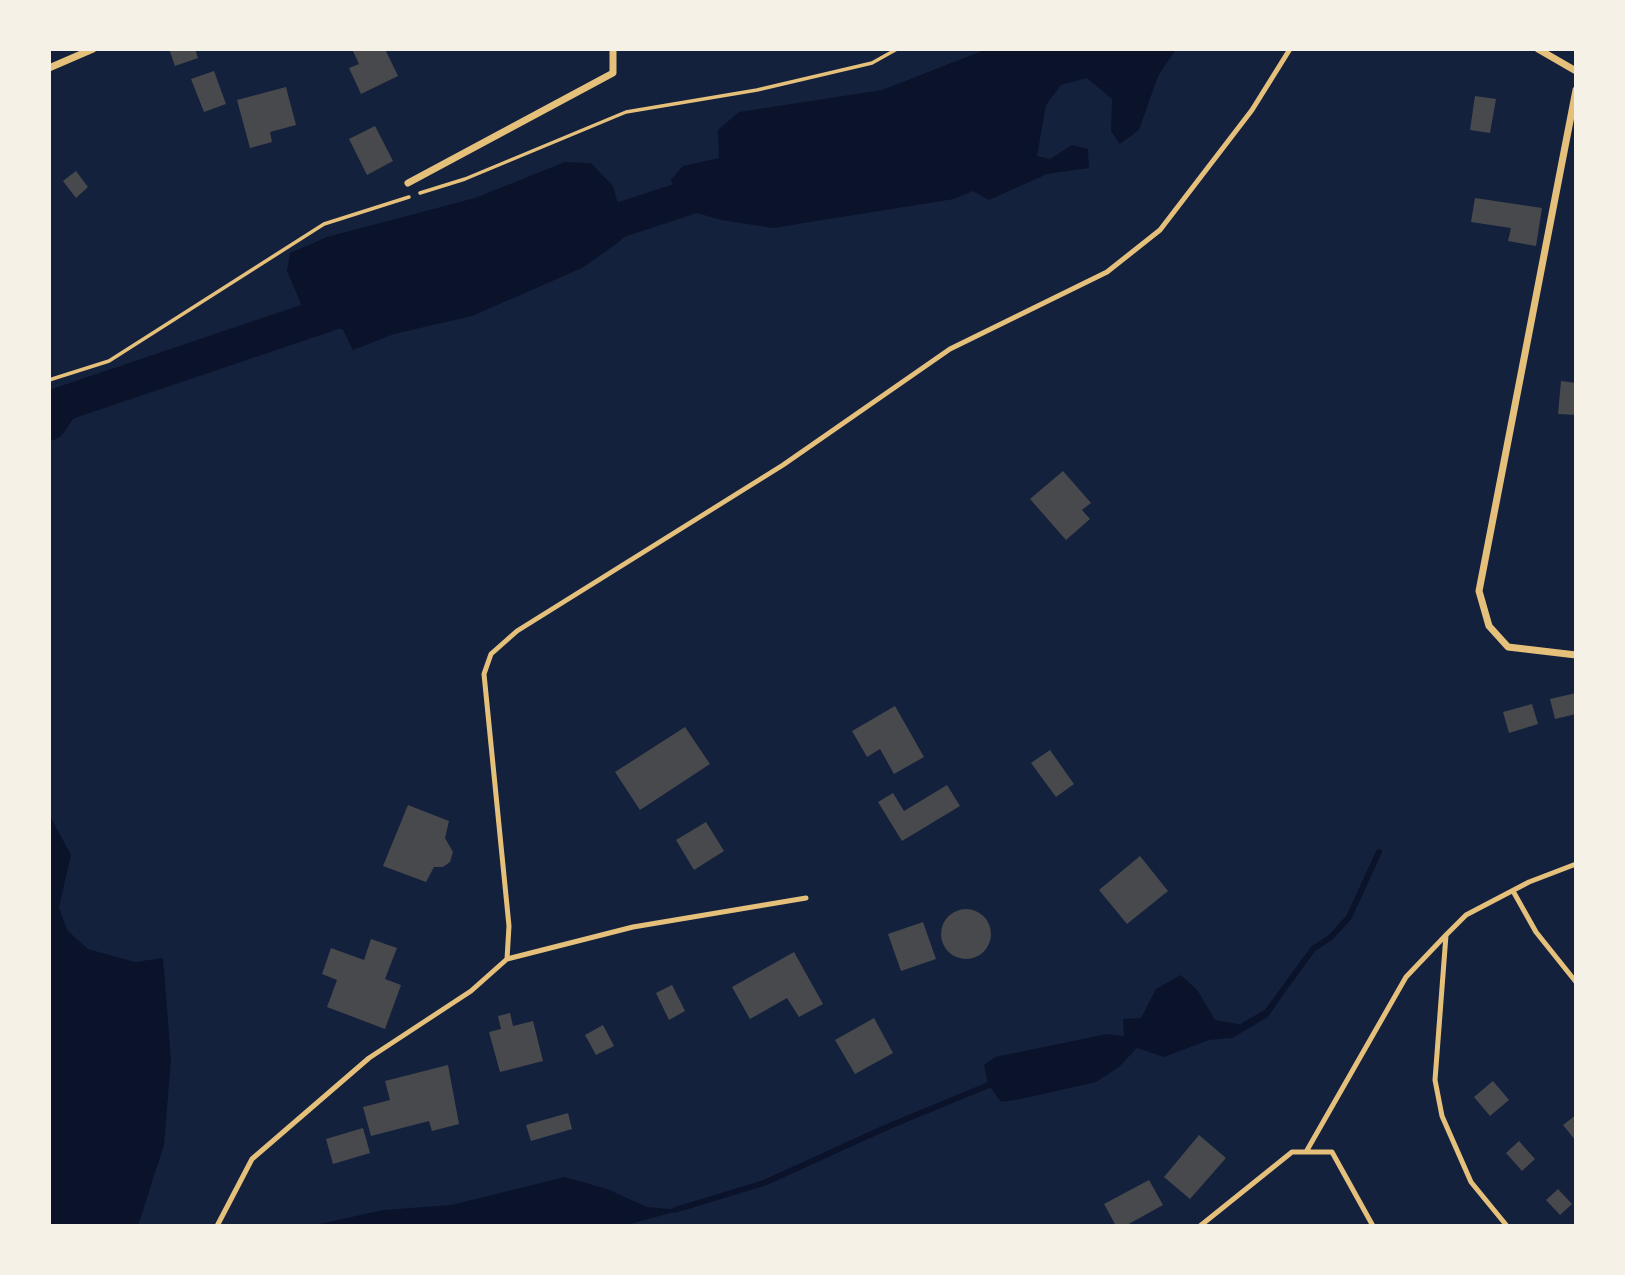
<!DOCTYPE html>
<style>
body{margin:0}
#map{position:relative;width:1625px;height:1275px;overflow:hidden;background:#14213d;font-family:"Sofia Sans Condensed",sans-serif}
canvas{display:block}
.frame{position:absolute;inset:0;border:51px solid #f6f1e7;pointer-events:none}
</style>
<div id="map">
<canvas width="1625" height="1275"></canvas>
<div class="frame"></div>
</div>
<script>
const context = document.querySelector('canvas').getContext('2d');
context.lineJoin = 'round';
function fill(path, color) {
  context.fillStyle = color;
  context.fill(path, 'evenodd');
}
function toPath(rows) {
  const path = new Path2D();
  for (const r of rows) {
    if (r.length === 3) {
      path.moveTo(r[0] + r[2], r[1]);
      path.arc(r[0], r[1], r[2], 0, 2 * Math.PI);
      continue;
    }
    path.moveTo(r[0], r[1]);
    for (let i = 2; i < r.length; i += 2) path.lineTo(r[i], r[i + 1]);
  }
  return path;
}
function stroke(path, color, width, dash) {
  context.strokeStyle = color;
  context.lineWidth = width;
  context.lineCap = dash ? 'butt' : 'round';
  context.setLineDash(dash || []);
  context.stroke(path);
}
const water = toPath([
 [987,49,1176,49,1158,76,1139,130,1120,144,1111,131,1112,99,1087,78,1061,85,1046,105,1037,156,1050,159,1072,145,1088,149,1089,168,1047,174,989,200,973,191,954,199,773,228,721,220,683,209,677,201,671,180,683,166,719,158,718,130,739,112,882,90],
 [565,162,591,163,613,186,619,207,632,206,645,196,656,194,663,206,663,216,637,223,619,242,582,268,472,316,394,334,353,350,343,330,301,304,287,271,290,253,327,237,475,198],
 [50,816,71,855,59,907,67,930,88,949,135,962,163,958,171,1060,164,1145,138,1226,49,1226],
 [1181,975,1198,991,1215,1020,1244,1025,1267,1012,1294,978,1268,1017,1232,1038,1209,1040,1164,1057,1137,1048,1119,1067,1096,1082,1021,1099,1001,1102,988,1084,984,1065,995,1057,1107,1034,1124,1036,1123,1019,1141,1018,1156,989],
 [565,1177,607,1189,647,1207,681,1210,623,1226,311,1226,383,1210,451,1205]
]);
const stream = toPath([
 [1244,1025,1267,1012,1313,949,1331,937,1349,917,1379,852],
 [675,1210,764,1183,887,1127,996,1082]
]);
const river = toPath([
 [617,221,723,186],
 [49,423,62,404,367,301]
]);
const building = toPath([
 [169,49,195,49,198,58,175,66],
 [352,49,385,49,398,76,361,94,349,68,359,64],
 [214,71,226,104,204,112,191,79],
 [286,87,296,125,270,132,272,142,250,148,237,100],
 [1475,96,1496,99,1490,133,1470,130],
 [375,126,393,161,367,175,349,139],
 [76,171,88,187,76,198,63,181],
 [1475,198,1542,208,1536,246,1508,241,1511,228,1471,222],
 [1561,381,1576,383,1576,415,1558,414],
 [1063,471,1091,503,1082,510,1090,519,1066,540,1030,499],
 [1576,693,1576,714,1555,719,1550,699],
 [1532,704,1538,724,1509,733,1503,712],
 [895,706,924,757,894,774,880,749,867,757,852,731],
 [685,727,710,764,640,810,615,772],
 [1050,750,1074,784,1056,797,1031,763],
 [947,785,960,806,902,841,878,802,893,793,904,811],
 [408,805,449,821,445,838,453,852,450,862,443,867,434,867,426,882,383,866],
 [706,822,724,851,694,870,676,840],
 [1140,856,1168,891,1127,924,1099,890],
 [966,934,25],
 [923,922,936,959,901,971,888,934],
 [371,939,397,948,385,979,401,985,385,1029,327,1007,337,980,322,974,331,948,364,960],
 [794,952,823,1004,799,1017,787,998,750,1019,732,987],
 [672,985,685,1011,669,1020,656,993],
 [510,1013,513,1026,533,1021,543,1061,500,1072,489,1032,501,1029,498,1016],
 [874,1018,893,1053,855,1074,835,1040],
 [603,1025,614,1046,596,1055,585,1035],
 [448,1065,459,1124,432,1131,429,1121,371,1136,363,1107,390,1100,385,1081],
 [1493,1081,1509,1100,1490,1116,1474,1097],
 [568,1113,572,1129,531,1141,526,1125],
 [1576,1115,1576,1141,1563,1125],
 [363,1128,370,1153,333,1164,326,1139],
 [1199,1135,1226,1158,1190,1199,1164,1177],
 [1519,1141,1535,1159,1522,1171,1506,1153],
 [1149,1180,1163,1205,1125,1226,1116,1226,1104,1204],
 [1558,1189,1572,1204,1560,1215,1546,1200]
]);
const path = toPath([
 [420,193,465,179,626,112,757,90,872,63,897,49],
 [49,380,109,361,324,224,409,197]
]);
const service = toPath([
 [1513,891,1536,932,1576,982],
 [507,959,633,927,806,898],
 [1306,1152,1406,977,1446,935],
 [217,1226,252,1159,369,1058,471,991,507,959,509,926,484,674,491,654,517,631,783,465,950,349,1107,272,1160,230,1252,110,1290,49],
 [1200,1226,1292,1152,1332,1152,1373,1226],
 [1507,1226,1471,1182,1442,1116,1435,1080,1446,935,1466,915,1529,882,1576,864]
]);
const minor = toPath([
 [1538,49,1576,71],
 [49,68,93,49],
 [1576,90,1479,591,1489,626,1508,647,1576,655],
 [408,183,613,73,613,49]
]);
fill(water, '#0b132b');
stroke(stream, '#0b132b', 6);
stroke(river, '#0b132b', 35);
fill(building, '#48494c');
stroke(path, '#e5c07b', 3.5);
stroke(service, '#e5c07b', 5);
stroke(minor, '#e5c07b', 7);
</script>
